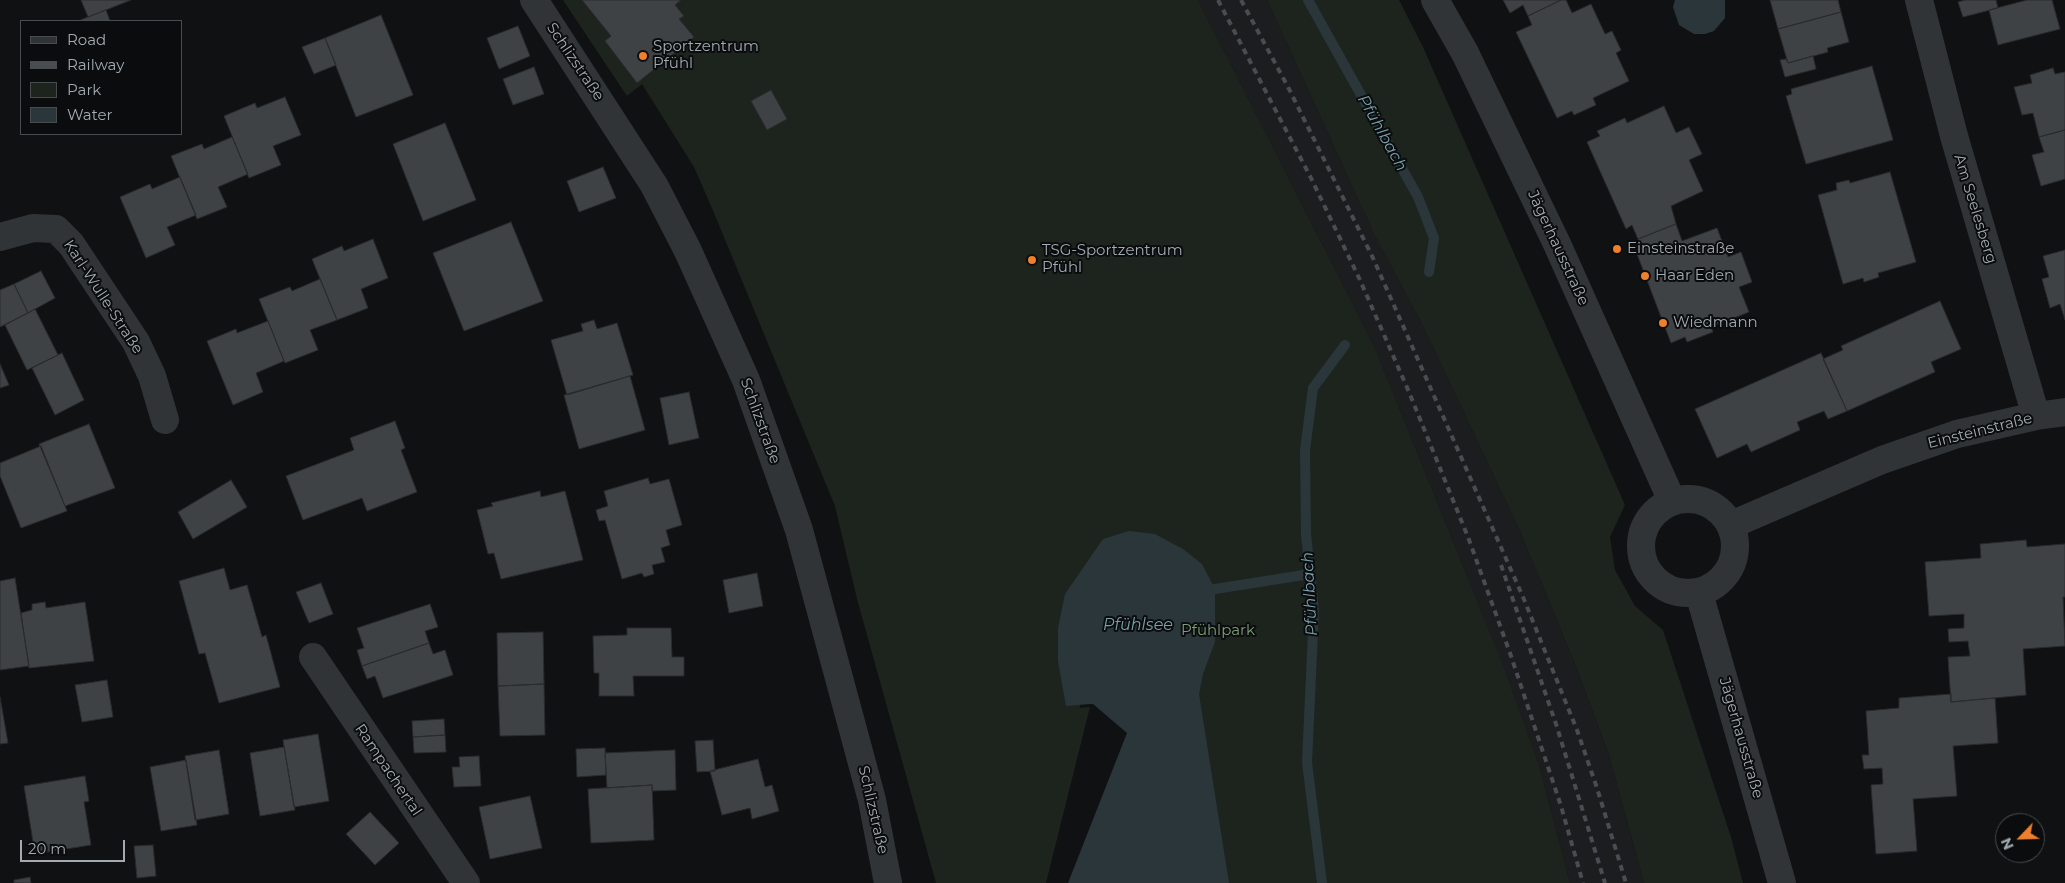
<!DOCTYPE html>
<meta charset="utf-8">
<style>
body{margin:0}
#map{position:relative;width:2065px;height:883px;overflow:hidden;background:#101112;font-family:Montserrat,sans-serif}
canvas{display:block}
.legend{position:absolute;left:20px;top:20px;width:162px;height:115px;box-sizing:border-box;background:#0b0c0d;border:1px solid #474c4f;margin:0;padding:6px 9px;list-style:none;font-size:15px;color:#a2abb2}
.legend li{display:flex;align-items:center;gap:10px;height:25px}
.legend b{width:25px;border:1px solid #474c4f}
.north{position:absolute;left:1995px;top:813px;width:50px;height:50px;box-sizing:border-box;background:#0b0c0d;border:1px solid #474c4f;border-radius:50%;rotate:246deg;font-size:14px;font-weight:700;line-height:20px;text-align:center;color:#a2abb2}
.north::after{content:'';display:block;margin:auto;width:18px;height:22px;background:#ed7f2d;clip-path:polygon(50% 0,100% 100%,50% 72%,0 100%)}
.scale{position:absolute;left:20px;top:840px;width:105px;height:22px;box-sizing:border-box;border:2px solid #a2abb2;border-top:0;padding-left:6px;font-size:15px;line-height:18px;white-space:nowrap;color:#a2abb2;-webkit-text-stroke:4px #0b0c0d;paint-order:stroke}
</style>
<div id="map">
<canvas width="2065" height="883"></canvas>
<ul class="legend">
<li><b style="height:6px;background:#313437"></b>Road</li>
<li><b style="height:6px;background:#494c50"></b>Railway</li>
<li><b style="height:14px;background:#1d241d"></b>Park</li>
<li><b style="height:14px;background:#2a363a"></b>Water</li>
</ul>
<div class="north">N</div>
<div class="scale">20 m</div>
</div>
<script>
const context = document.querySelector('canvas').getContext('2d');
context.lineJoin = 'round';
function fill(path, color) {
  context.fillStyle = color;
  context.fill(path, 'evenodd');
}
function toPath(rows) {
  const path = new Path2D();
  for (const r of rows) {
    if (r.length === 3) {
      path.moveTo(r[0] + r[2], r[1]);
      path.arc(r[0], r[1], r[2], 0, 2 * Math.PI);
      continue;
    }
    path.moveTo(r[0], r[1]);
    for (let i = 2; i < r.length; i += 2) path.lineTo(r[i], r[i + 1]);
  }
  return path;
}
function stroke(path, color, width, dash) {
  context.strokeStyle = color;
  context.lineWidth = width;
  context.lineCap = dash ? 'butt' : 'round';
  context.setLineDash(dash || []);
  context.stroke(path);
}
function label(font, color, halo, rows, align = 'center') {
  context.font = font + ' Montserrat,sans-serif';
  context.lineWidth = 4;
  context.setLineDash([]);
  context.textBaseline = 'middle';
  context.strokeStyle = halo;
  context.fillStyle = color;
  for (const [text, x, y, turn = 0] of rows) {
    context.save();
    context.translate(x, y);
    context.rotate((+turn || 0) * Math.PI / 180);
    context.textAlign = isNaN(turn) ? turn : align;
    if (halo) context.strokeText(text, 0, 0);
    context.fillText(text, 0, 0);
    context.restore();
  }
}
const built = toPath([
 [1198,0,1267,0,1374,234,1421,322,1519,529,1575,664,1609,755,1644,883,1570,883,1539,765,1459,557,1375,348]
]);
const green = toPath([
 [563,0,1198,0,1375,348,1501,661,1539,765,1570,883,936,883,857,599,835,506,714,213,694,167,642,84,627,96],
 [1267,0,1399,0,1423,47,1625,505,1610,537,1615,570,1635,606,1663,630,1731,837,1743,883,1644,883,1609,755,1575,664,1519,529,1421,322,1374,234]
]);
const water = toPath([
 [1675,0,1725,0,1725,18,1714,31,1705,34,1694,34,1679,25,1673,7],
 [1129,531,1155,534,1183,549,1202,564,1215,589,1215,642,1203,674,1199,694,1229,883,1048,883,1092,704,1066,706,1058,661,1058,628,1065,594,1103,539]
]);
const pier = toPath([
 [1093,704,1127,733,1068,883,1046,883,1090,707,1080,708,1080,705]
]);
const stream = toPath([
 [1308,0,1418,197,1434,238,1429,272],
 [1215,589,1310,574],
 [1322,883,1307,762,1314,611,1306,534,1305,450,1313,388,1345,345]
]);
const building = toPath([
 [81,0,131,0,88,17,81,0],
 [582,0,681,0,675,5,684,16,679,19,694,37,637,83,605,41,611,36,582,0],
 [1503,0,1561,0,1528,16,1523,5,1510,13,1503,0],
 [1561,0,1566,0,1572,13,1591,4,1605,34,1612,31,1621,50,1616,53,1629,81,1593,98,1596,105,1574,115,1572,111,1557,118,1516,32,1532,25,1528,16,1561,0],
 [1770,0,1838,0,1841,12,1778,29,1770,0],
 [1965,0,1996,0,1998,8,1963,17,1958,2,1965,0],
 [2027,0,2052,0,2060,29,1998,45,1989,10,2027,0],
 [106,10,110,21,78,21,88,17,106,10],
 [1841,12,1849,42,1827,48,1828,52,1788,63,1778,29,1841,12],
 [381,15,413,95,356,117,325,38,381,15],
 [518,26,530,56,499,69,487,38,518,26],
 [325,38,336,65,314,74,302,47,325,38],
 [1813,56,1816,69,1785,77,1780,60,1786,59,1788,63,1813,56],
 [1872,66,1893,140,1806,164,1786,96,1792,94,1791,89,1872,66],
 [534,67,544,94,513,105,503,79,534,67],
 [2053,68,2055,74,2065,72,2065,130,2039,137,2033,113,2022,115,2014,87,2032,83,2030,75,2053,68],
 [771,90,787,119,767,130,751,101,771,90],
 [285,97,301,135,273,146,281,165,249,178,224,116,255,103,257,108,285,97],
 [1664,106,1676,133,1689,127,1702,154,1689,160,1703,191,1671,206,1676,224,1638,239,1632,225,1626,229,1587,142,1600,136,1597,131,1625,118,1627,123,1664,106],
 [445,123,476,200,423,221,393,144,445,123],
 [2065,130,2065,179,2041,186,2032,155,2044,152,2039,137,2065,130],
 [232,137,248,174,218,187,227,207,197,219,171,156,202,144,204,149,232,137],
 [603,167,616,198,579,212,567,181,603,167],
 [1890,172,1916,262,1878,273,1879,277,1864,282,1863,278,1843,284,1818,195,1837,190,1836,183,1849,180,1850,183,1890,172],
 [180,177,196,215,167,227,175,245,146,258,120,197,150,184,152,189,180,177],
 [511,222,543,301,464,331,433,253,511,222],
 [1676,224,1682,241,1717,228,1728,257,1741,252,1752,282,1739,287,1749,312,1711,327,1713,332,1687,342,1685,337,1671,343,1637,254,1643,252,1638,239,1676,224],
 [373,239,388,278,361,289,368,308,337,320,312,259,342,246,344,251,373,239],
 [2065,250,2065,320,2060,304,2050,308,2042,279,2049,277,2043,256,2065,250],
 [41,271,55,298,28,313,14,284,41,271],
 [320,279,337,320,310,330,318,350,285,363,259,299,290,287,292,291,320,279],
 [14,284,28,313,0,327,0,290,14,284],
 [1940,301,1961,349,1931,362,1935,372,1847,411,1823,359,1843,350,1841,346,1940,301],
 [35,309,58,355,27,370,5,325,35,309],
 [594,320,597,329,617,323,633,375,567,395,551,340,583,331,581,324,594,320],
 [268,321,284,361,256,373,263,392,233,405,207,341,236,329,237,333,268,321],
 [62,353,84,400,55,415,32,368,62,353],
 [1821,353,1847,411,1828,419,1824,411,1797,422,1800,430,1751,452,1747,444,1717,458,1695,409,1821,353],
 [0,364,9,385,0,388,0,364],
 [630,376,645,430,579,449,564,395,630,376],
 [689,392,699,438,669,445,660,398,689,392],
 [395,421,405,448,401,450,417,492,367,511,362,498,303,520,286,476,354,450,350,438,395,421],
 [89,424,115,488,65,506,39,444,89,424],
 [41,446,67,511,21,528,0,476,0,463,41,446],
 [648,478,650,484,669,479,682,525,666,530,670,545,661,548,665,562,652,565,654,574,644,577,642,573,622,579,605,520,599,521,596,510,608,506,604,491,648,478],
 [231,480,247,507,193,539,178,512,231,480],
 [540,491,541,497,565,491,583,560,501,579,494,553,488,554,477,510,493,506,491,503,540,491],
 [2026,540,2027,547,2065,544,2065,597,2063,597,2065,646,2023,649,2026,695,1951,702,1948,657,1970,656,1968,641,1949,642,1948,629,1964,628,1964,614,1929,616,1925,562,1981,558,1980,544,2026,540],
 [224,568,230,590,247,585,262,637,266,635,280,687,219,703,205,653,199,654,179,581,224,568],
 [757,573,763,606,729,613,723,580,757,573],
 [15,578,29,666,0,670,0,581,15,578],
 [321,583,333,614,309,623,296,592,321,583],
 [45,602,46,608,85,602,94,661,29,668,21,613,32,610,32,604,45,602],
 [430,604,438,627,425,631,429,643,362,666,357,650,364,648,357,628,430,604],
 [627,628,671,628,672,657,684,657,684,676,633,676,634,696,599,696,599,673,594,673,593,636,627,635,627,628],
 [543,632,544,684,498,686,497,633,543,632],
 [429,643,433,654,445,650,453,675,383,698,375,676,367,679,362,666,429,643],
 [107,680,113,717,82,722,75,685,107,680],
 [544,684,545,735,500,736,498,686,544,684],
 [1951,694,1951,702,1995,698,1998,743,1953,746,1957,796,1913,799,1917,851,1876,854,1871,785,1883,784,1882,768,1864,769,1862,755,1869,755,1866,711,1899,708,1899,698,1951,694],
 [0,697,8,743,0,744,0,697],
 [444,719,445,735,413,737,412,721,444,719],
 [318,734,329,801,294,807,283,740,318,734],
 [445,735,446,752,414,753,413,737,445,735],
 [713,740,715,771,697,772,695,741,713,740],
 [284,747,295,810,260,816,250,753,284,747],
 [605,748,606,775,577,777,576,749,605,748],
 [219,750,229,814,195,820,185,756,219,750],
 [675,750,676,790,652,791,652,785,607,788,605,753,675,750],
 [479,756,481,786,454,787,452,767,460,767,459,757,479,756],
 [758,759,765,787,772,785,779,811,752,819,750,808,722,815,710,771,758,759],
 [186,760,197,825,161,831,150,767,186,760],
 [85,776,89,801,84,802,91,845,35,854,24,786,85,776],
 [652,785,654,840,591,843,588,789,652,785],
 [530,796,542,848,490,859,479,807,530,796],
 [370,812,399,843,375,865,346,834,370,812],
 [153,845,156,876,137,878,134,846,153,845],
 [30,877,31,883,14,883,14,880,30,877]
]);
const minor = toPath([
 [534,0,654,185,688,251,746,380,799,530,872,800,888,883],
 [1435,0,1465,53,1557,244,1672,501],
 [1919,0,1954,136,2036,416],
 [0,237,33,228,56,229,71,244,136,342,152,376,165,420],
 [1688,546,47],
 [1731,525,1882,460,1957,434,2036,416,2065,412],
 [1699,593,1782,883],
 [313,657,466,883]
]);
const rail = toPath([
 [1218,0,1311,178,1360,280,1409,392,1468,537,1510,653,1561,806,1583,883],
 [1241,0,1288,87,1373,258,1523,597,1577,730,1597,788,1626,883],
 [1501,565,1556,724,1605,883]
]);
const markers = [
 [643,56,5,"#ed7f2d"],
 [1617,249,5,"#ed7f2d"],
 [1032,260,5,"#ed7f2d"],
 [1645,276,5,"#ed7f2d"],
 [1663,323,5,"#ed7f2d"]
];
const poiNames = [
 ["Sportzentrum",653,47],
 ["Pfühl",653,64],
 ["Einsteinstraße",1627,249],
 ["TSG-Sportzentrum",1042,251],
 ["Pfühl",1042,268],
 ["Haar Eden",1655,276],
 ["Wiedmann",1673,323]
];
const streetNames = [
 ["Schlizstraße",575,62,56],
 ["Am Seelesberg",1975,209,73],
 ["Jägerhausstraße",1558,248,65],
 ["Karl-Wulle-Straße",103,297,57],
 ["Schlizstraße",760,421,70],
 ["Einsteinstraße",1980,431,-14],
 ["Jägerhausstraße",1741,738,74],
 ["Rampachertal",388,770,56],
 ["Schlizstraße",873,810,77]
];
const parkNames = [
 ["Pfühlpark",1218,631]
];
const waterNames = [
 ["Pfühlbach",1382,133,61],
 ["Pfühlbach",1310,594,-93],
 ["Pfühlsee",1138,625]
];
fill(built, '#1c1d1f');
fill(green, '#1d241d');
fill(water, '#2a363a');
fill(pier, '#101112');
stroke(stream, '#2a363a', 10);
fill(building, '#3f4245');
stroke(building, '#2a2b2e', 1);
stroke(minor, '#313437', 28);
stroke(rail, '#494c50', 4, [6, 5]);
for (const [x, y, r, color] of markers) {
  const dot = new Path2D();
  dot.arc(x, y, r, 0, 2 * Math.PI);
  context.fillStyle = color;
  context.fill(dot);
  stroke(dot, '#0b0c0d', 2);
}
label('15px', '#a2abb2', '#0b0c0d', poiNames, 'left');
label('15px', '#a2abb2', '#0b0c0d', streetNames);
label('15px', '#7f9d79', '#0b0c0d', parkNames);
label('italic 16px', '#79a1ad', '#0b0c0d', waterNames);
</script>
